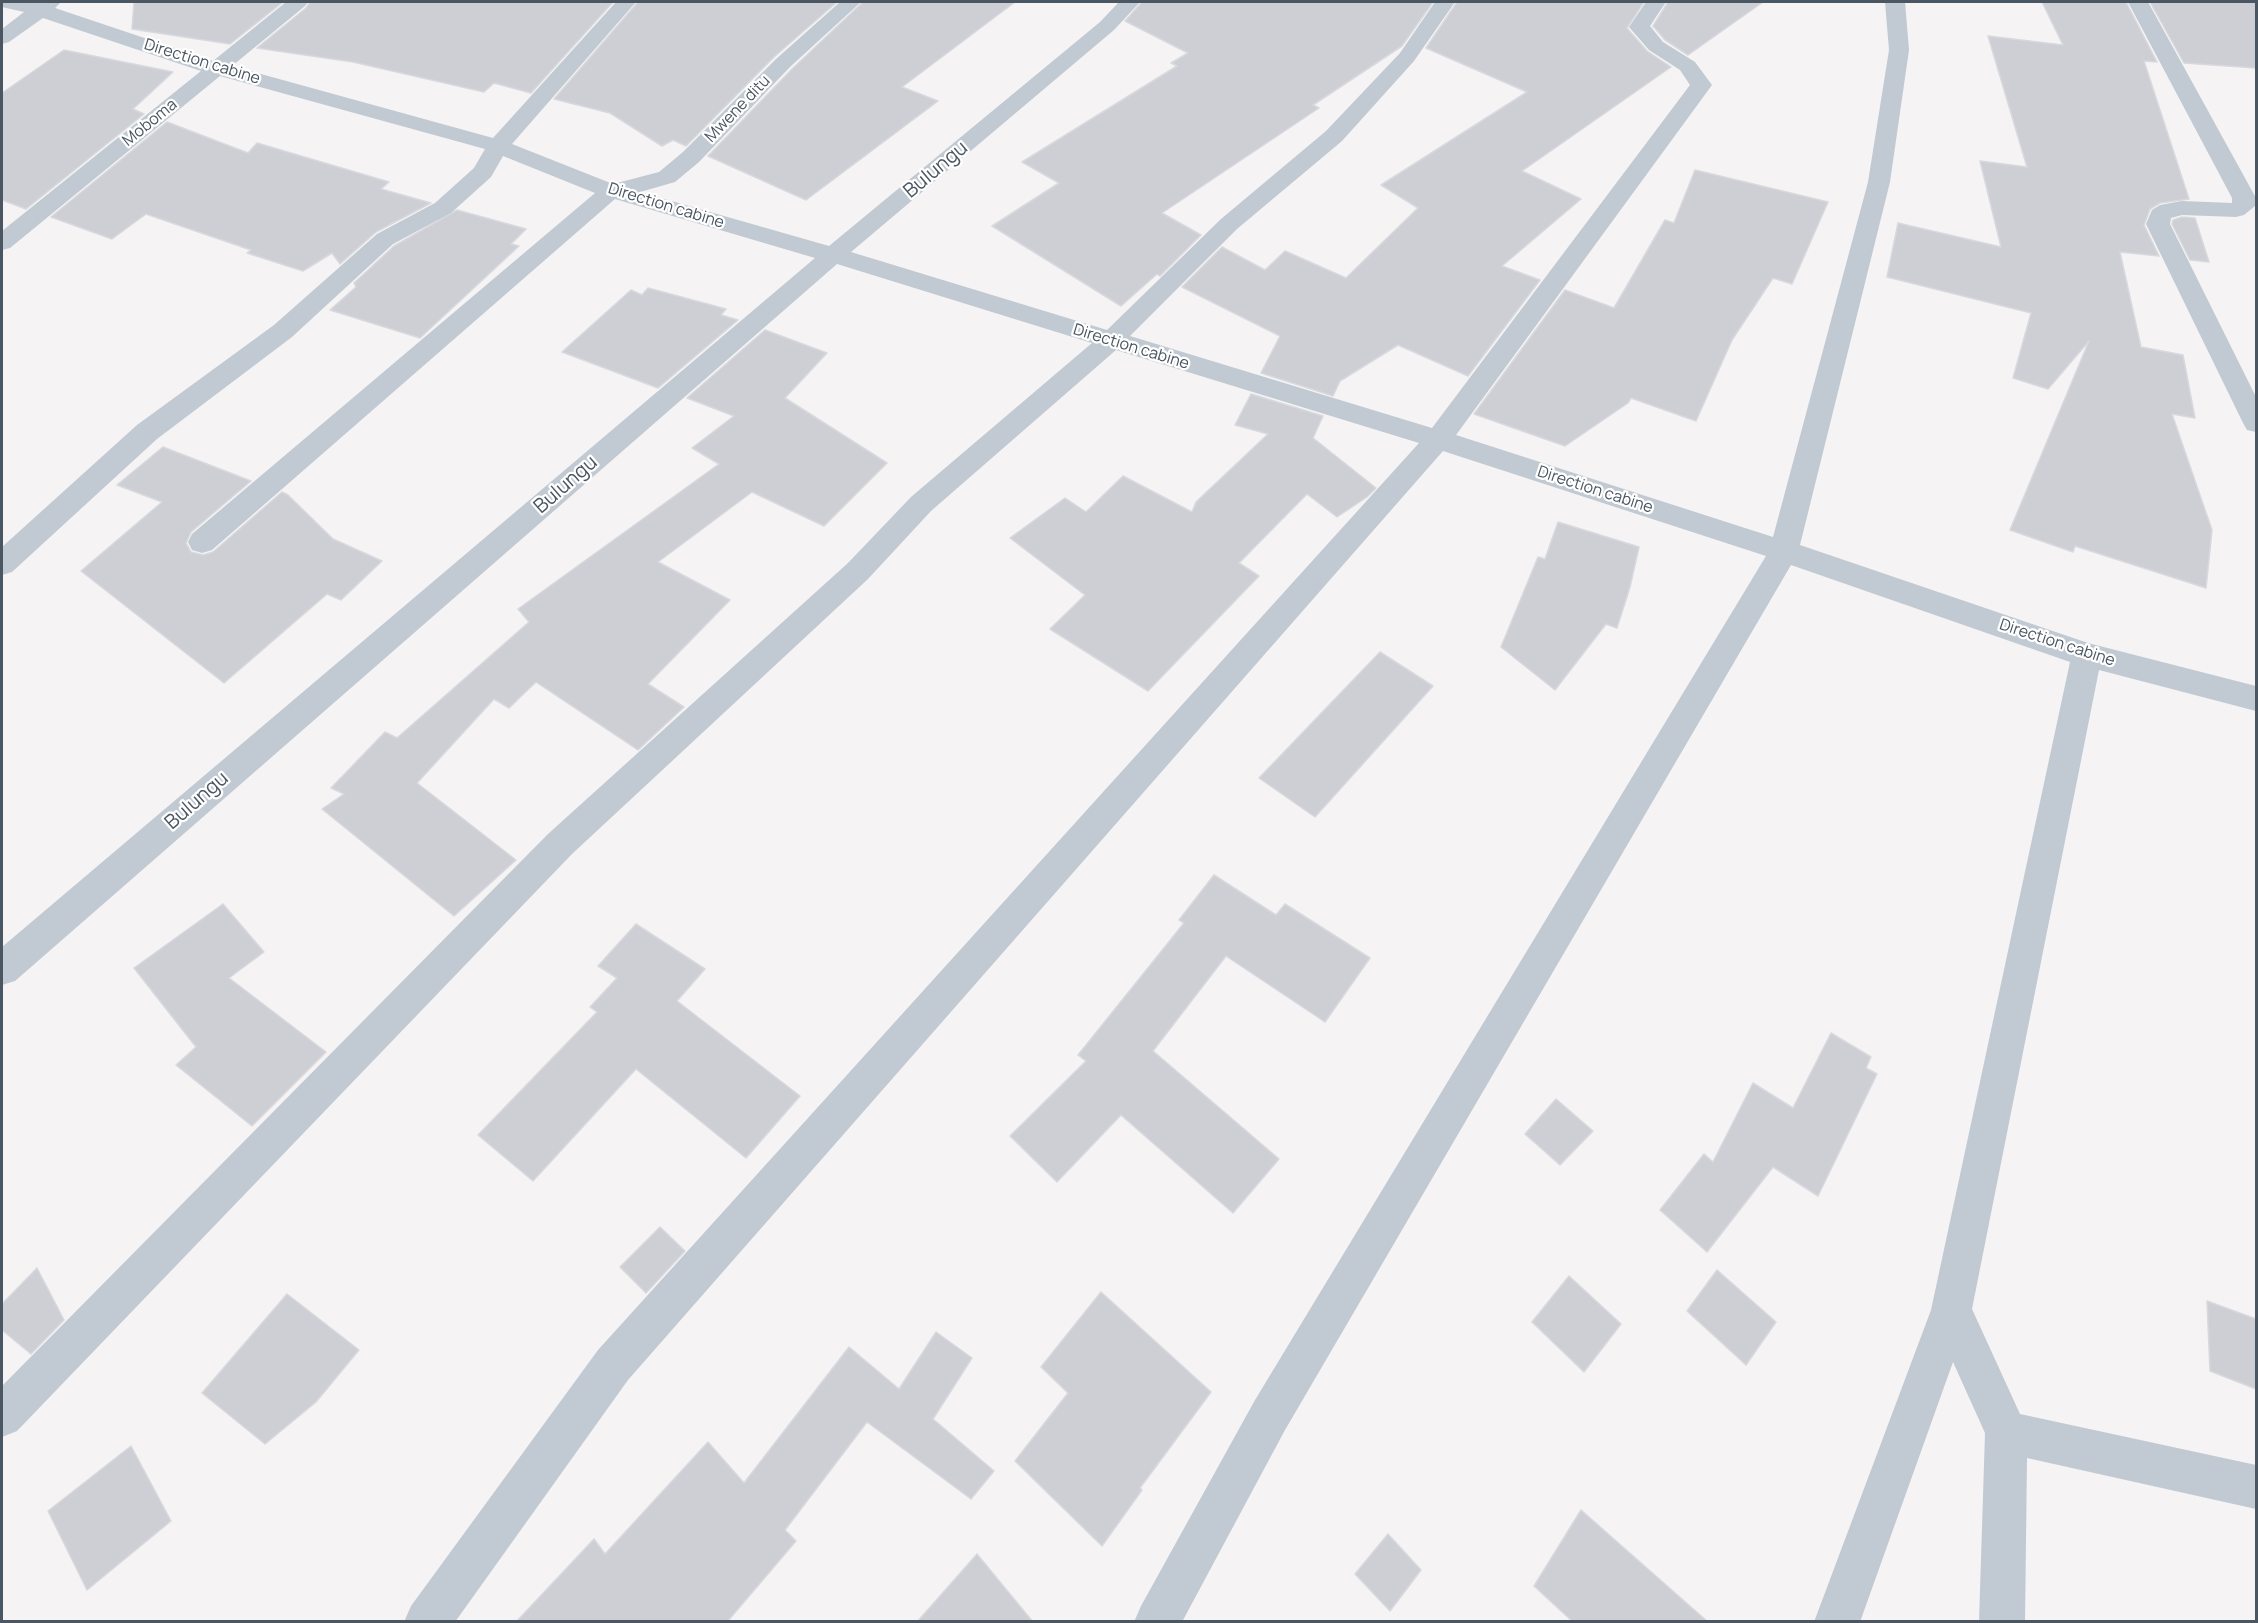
<!DOCTYPE html>
<style>
body{margin:0}
#map{position:relative;width:2258px;height:1623px;overflow:hidden;background:#f5f3f3;font-family:Manrope,sans-serif}
canvas{display:block}
.frame{position:absolute;inset:0;border:3px solid #4a5661;pointer-events:none}
</style>
<div id="map">
<canvas width="2258" height="1623"></canvas>
<div class="frame"></div>
</div>
<script>
const context = document.querySelector('canvas').getContext('2d');
context.lineJoin = 'round';
function fill(path, color) {
  context.fillStyle = color;
  context.fill(path, 'evenodd');
}
function toPath(rows) {
  const path = new Path2D();
  for (const r of rows) {
    path.moveTo(r[0], r[1]);
    for (let i = 2; i < r.length; i += 2) path.lineTo(r[i], r[i + 1]);
  }
  return path;
}
function stroke(path, color, width, dash) {
  context.strokeStyle = color;
  context.lineWidth = width;
  context.lineCap = dash ? 'butt' : 'round';
  context.setLineDash(dash || []);
  context.stroke(path);
}
function label(font, color, halo, rows, align = 'center') {
  context.font = font + ' Manrope,sans-serif';
  context.lineWidth = 4.5;
  context.setLineDash([]);
  context.textBaseline = 'middle';
  context.strokeStyle = halo;
  context.fillStyle = color;
  for (const [text, x, y, turn = 0] of rows) {
    context.save();
    context.translate(x, y);
    context.rotate((+turn || 0) * Math.PI / 180);
    context.textAlign = isNaN(turn) ? turn : align;
    if (halo) context.strokeText(text, 0, 0);
    context.fillText(text, 0, 0);
    context.restore();
  }
}
const building = toPath([
 [134,2,283,2,230,44,132,29,134,2],
 [310,2,613,2,531,93,494,83,484,92,353,62,257,48,306,8,310,2],
 [638,2,837,2,774,57,686,146,673,140,662,146,610,113,554,99,638,2],
 [863,2,1015,2,902,87,938,101,806,200,708,156,792,69,863,2],
 [1142,2,1433,2,1402,46,1313,105,1319,108,1162,213,1201,235,1160,276,1157,274,1121,306,992,226,1059,183,1022,162,1177,66,1171,63,1188,53,1125,21,1142,2],
 [1457,2,1644,2,1627,28,1647,51,1671,67,1522,171,1581,199,1502,266,1540,280,1468,376,1398,345,1340,381,1333,396,1261,373,1280,336,1182,287,1222,247,1265,270,1285,251,1346,278,1418,208,1381,185,1527,92,1426,48,1457,2],
 [1668,2,1763,2,1688,55,1665,40,1653,26,1668,2],
 [2042,2,2126,2,2157,62,2144,61,2189,199,2160,203,2150,209,2144,225,2159,256,2120,252,2141,347,2183,355,2195,418,2172,414,2212,530,2206,588,2075,546,2073,552,2010,530,2089,341,2048,389,2013,378,2031,313,1887,277,1898,223,2001,247,1980,161,2027,167,1988,36,2063,45,2042,2],
 [2150,2,2256,2,2256,68,2184,63,2150,2],
 [64,50,173,72,133,109,144,114,26,209,2,200,2,93,64,50],
 [167,122,248,153,257,143,389,182,381,189,431,203,376,232,340,264,332,253,303,271,247,253,251,250,146,214,112,239,51,217,167,122],
 [1695,170,1828,202,1792,284,1773,278,1732,340,1696,421,1631,398,1628,403,1565,446,1474,414,1565,290,1614,308,1665,220,1674,223,1695,170],
 [457,210,526,229,511,244,519,246,420,338,330,310,356,287,354,283,394,246,457,210],
 [2182,217,2195,218,2209,262,2190,260,2172,224,2173,220,2182,217],
 [648,288,726,309,721,315,738,320,658,388,562,352,631,290,642,295,648,288],
 [765,330,827,353,785,398,887,463,824,526,752,492,658,562,730,600,648,684,684,707,638,750,536,682,509,708,494,699,417,783,516,860,454,916,322,809,344,794,331,788,385,732,397,738,529,622,518,609,719,464,692,448,734,416,687,398,765,330],
 [1251,394,1323,416,1313,438,1376,488,1367,497,1337,517,1307,494,1239,563,1259,576,1148,691,1050,629,1085,595,1010,538,1065,498,1086,512,1123,476,1192,512,1196,502,1268,434,1235,425,1251,394],
 [163,447,251,481,191,532,186,543,191,552,203,555,213,552,282,492,288,495,333,539,382,561,341,600,327,594,224,683,81,571,162,502,117,485,163,447],
 [1558,522,1639,547,1630,587,1617,628,1606,624,1555,690,1501,647,1538,557,1545,559,1558,522],
 [1380,652,1433,686,1315,817,1259,778,1380,652],
 [1214,875,1276,915,1285,904,1370,958,1325,1022,1226,956,1153,1051,1279,1159,1233,1213,1121,1115,1057,1182,1010,1136,1086,1061,1078,1055,1184,923,1179,920,1214,875],
 [223,904,264,952,229,978,326,1052,252,1126,176,1065,196,1047,134,968,223,904],
 [636,924,705,969,677,1001,800,1096,746,1158,636,1069,533,1181,478,1135,597,1012,590,1007,617,978,598,966,636,924],
 [1831,1033,1871,1057,1866,1068,1877,1074,1818,1196,1773,1167,1707,1252,1660,1210,1704,1154,1713,1162,1753,1083,1793,1108,1831,1033],
 [1556,1099,1593,1131,1560,1165,1525,1134,1556,1099],
 [660,1227,685,1251,646,1293,620,1267,660,1227],
 [37,1268,64,1320,31,1354,2,1330,2,1304,37,1268],
 [1717,1270,1776,1322,1746,1365,1687,1311,1717,1270],
 [1569,1276,1621,1324,1584,1372,1532,1322,1569,1276],
 [1101,1292,1211,1392,1140,1488,1142,1490,1102,1546,1015,1461,1068,1393,1041,1367,1101,1292],
 [287,1294,359,1350,316,1402,265,1444,202,1393,287,1294],
 [2207,1301,2256,1319,2256,1389,2210,1371,2207,1301],
 [936,1332,972,1358,933,1419,994,1471,971,1499,867,1422,785,1530,796,1541,727,1622,516,1622,594,1539,605,1554,708,1442,744,1483,849,1347,899,1389,936,1332],
 [131,1446,171,1521,87,1590,48,1511,131,1446],
 [1581,1510,1708,1622,1573,1622,1534,1586,1581,1510],
 [1388,1534,1421,1570,1390,1611,1355,1574,1388,1534],
 [977,1554,1033,1622,917,1622,977,1554]
]);
const minor = toPath([
 [2,2,61,2,55,8,213,61,286,2,308,2,305,6,232,66,493,138,616,2,636,2,512,144,613,184,659,172,683,152,776,59,840,2,861,2,790,67,699,162,675,182,640,192,829,246,1100,22,1119,2,1140,2,1114,30,851,252,1107,330,1221,219,1326,131,1400,53,1435,2,1455,2,1414,61,1342,141,1237,229,1130,336,1432,428,1690,85,1680,70,1649,50,1629,27,1646,2,1666,2,1650,26,1663,42,1695,62,1712,85,1456,435,1773,537,1868,182,1889,50,1885,2,1905,2,1909,50,1890,182,1800,545,2088,643,2256,686,2256,711,2099,670,1972,1309,2020,1414,2256,1465,2256,1509,2027,1458,2025,1622,1979,1622,1985,1433,1953,1362,1860,1622,1814,1622,1931,1310,2070,662,1791,565,1285,1430,1182,1622,1134,1622,1141,1606,1255,1400,1766,556,1443,451,628,1380,455,1622,404,1622,411,1606,598,1350,1419,443,1116,350,931,511,868,579,572,854,17,1431,2,1437,2,1386,548,834,848,563,911,497,1092,343,837,264,15,981,2,985,2,947,815,258,615,199,212,550,202,553,192,550,188,542,192,534,595,193,503,156,491,177,451,213,393,244,292,337,157,439,12,572,2,575,2,547,137,425,274,325,377,234,435,203,474,168,485,149,220,76,10,248,2,250,2,231,201,71,43,18,9,42,2,44,2,29,24,12,2,7,2,2],
 [2128,2,2148,2,2256,198,2255,206,2244,215,2236,217,2182,215,2171,218,2170,224,2256,397,2256,432,2247,430,2243,423,2146,224,2152,210,2160,205,2182,201,2232,203,2232,198,2128,2]
]);
const farStreetnames = [
 ["Direction cabine",202,62,17],
 ["Mwene ditu",738,109,-46],
 ["Moboma",150,123,-39],
 ["Direction cabine",666,206,17],
 ["Direction cabine",1131,347,17],
 ["Direction cabine",1595,490,18],
 ["Direction cabine",2057,643,18]
];
const streetNames = [
 ["Bulungu",936,170,-40],
 ["Bulungu",566,485,-41],
 ["Bulungu",197,801,-41]
];
fill(building, '#cdcfd5');
stroke(building, '#d7d9de', 1.5);
fill(minor, '#c1cad2');
label('16px', '#4a5661', '#fff', farStreetnames);
label('20px', '#4a5661', '#fff', streetNames);
</script>
